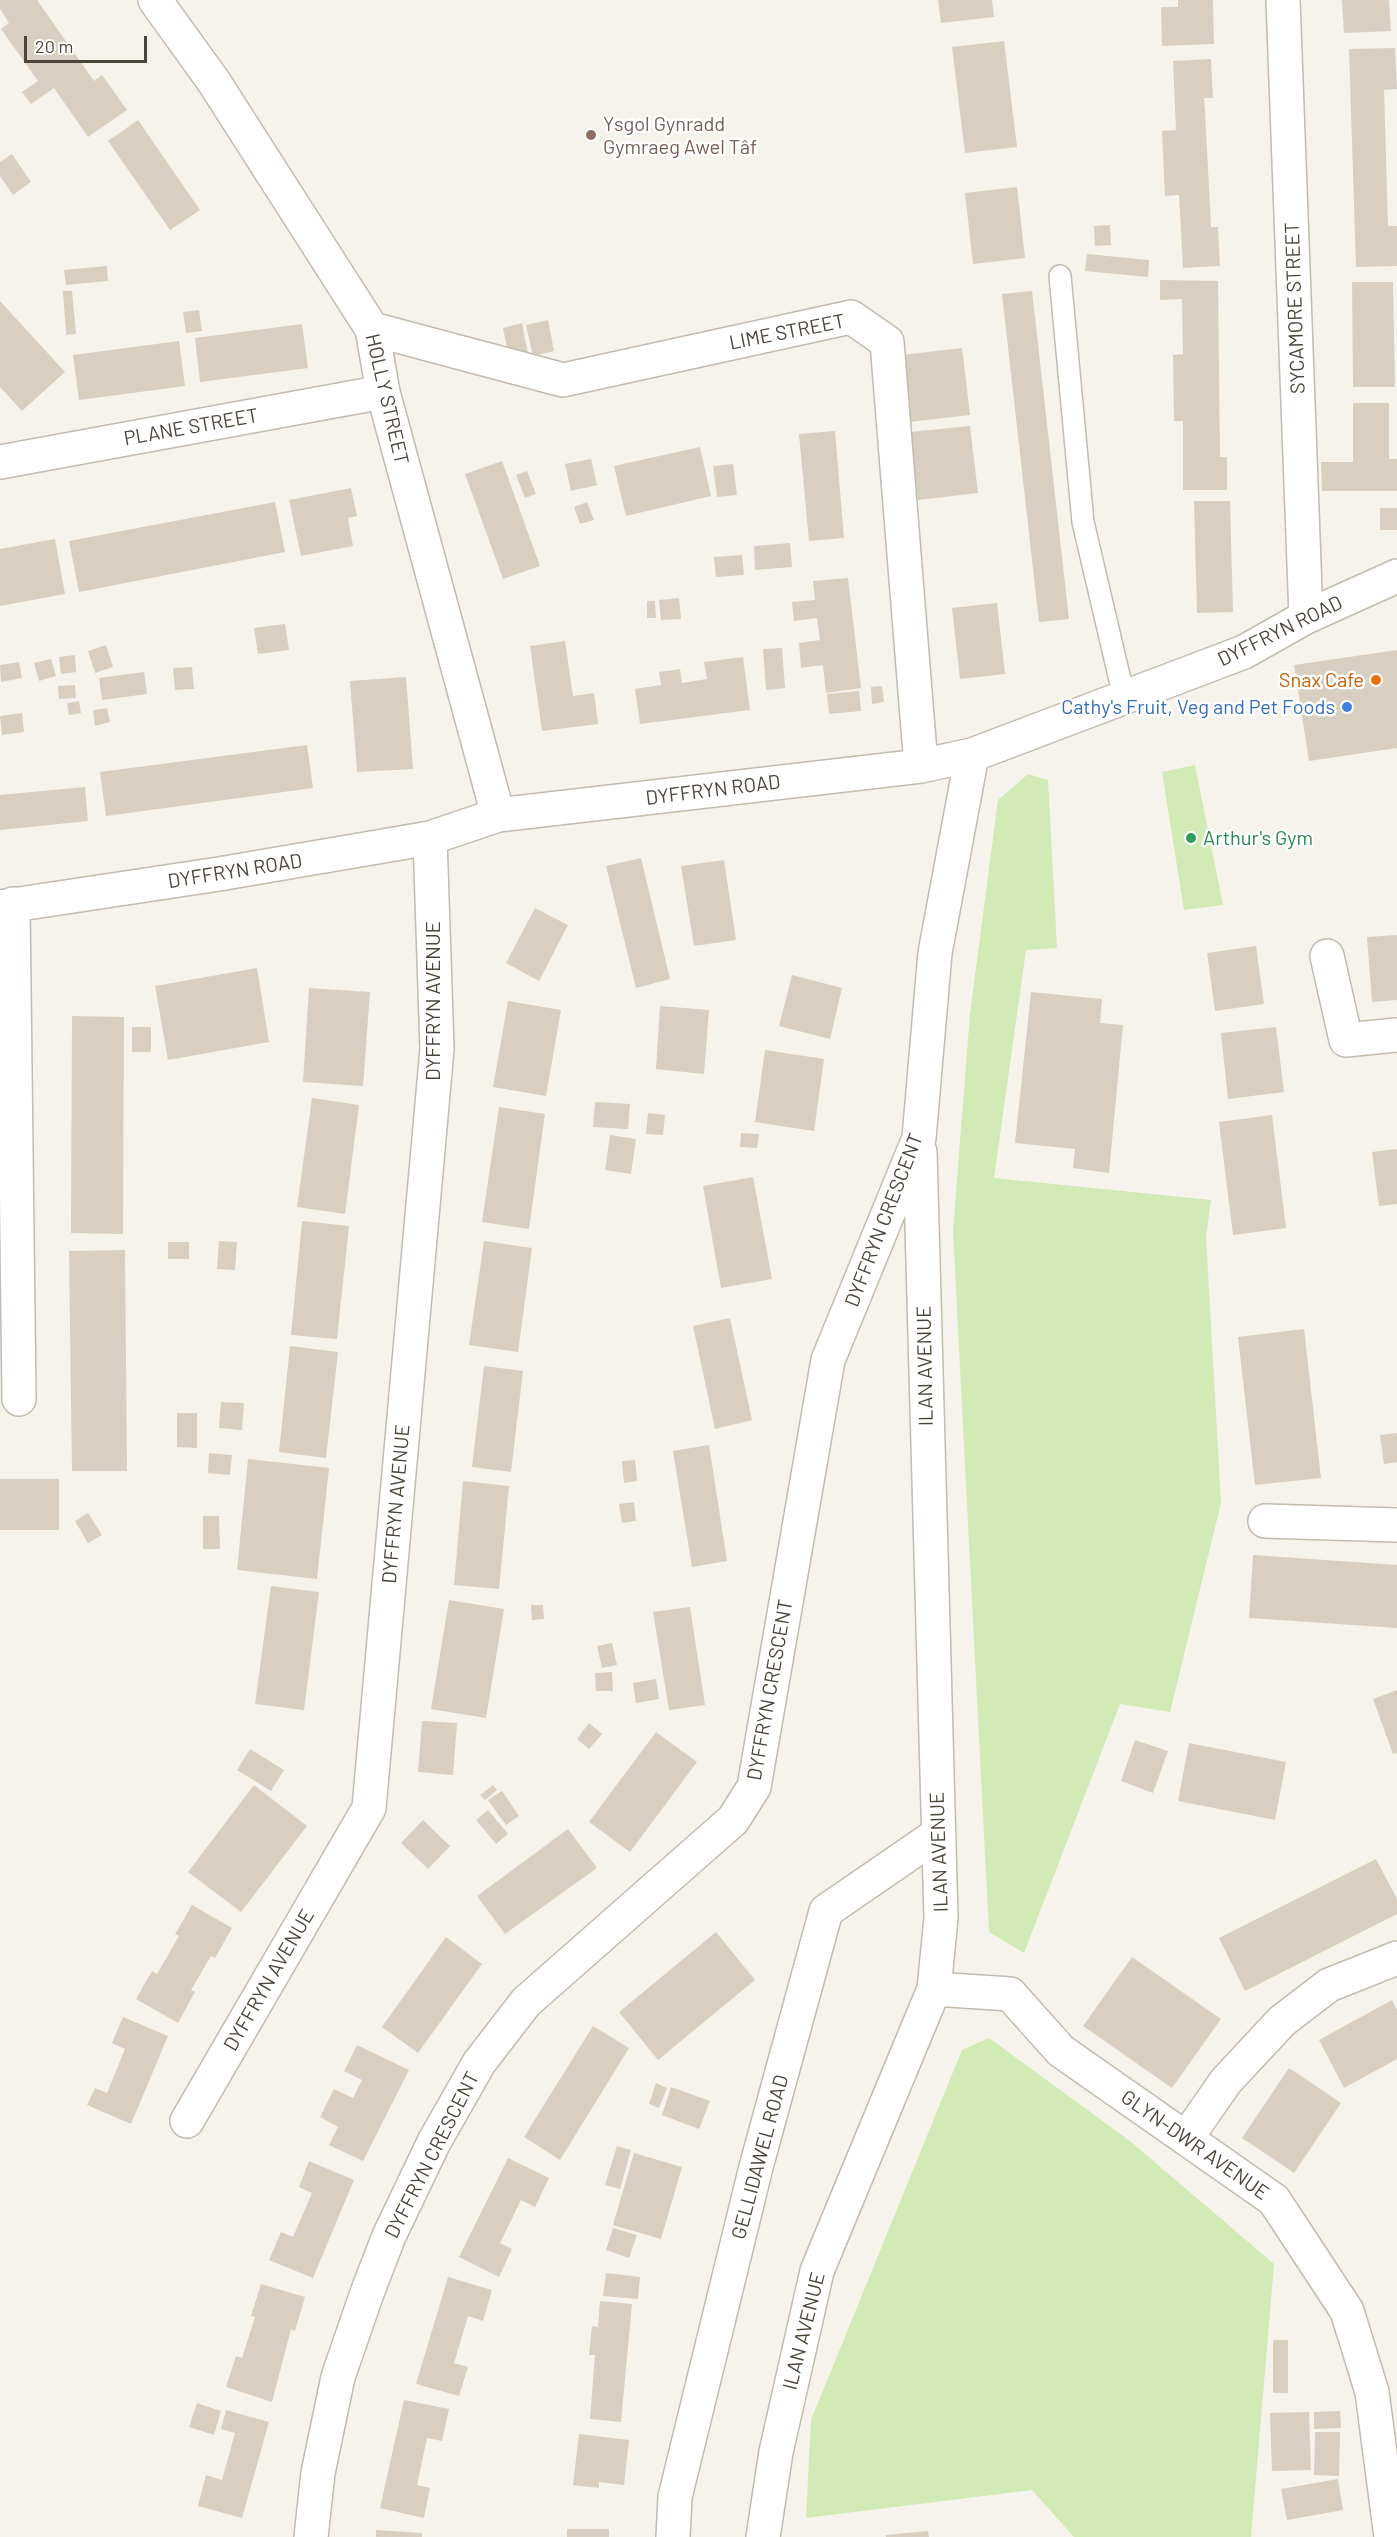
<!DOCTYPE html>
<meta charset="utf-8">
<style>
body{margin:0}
#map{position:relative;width:1397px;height:2537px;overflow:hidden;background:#f6f3ec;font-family:Barlow,sans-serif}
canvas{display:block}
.scale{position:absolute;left:24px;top:36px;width:123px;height:27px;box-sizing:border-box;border:3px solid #4b4439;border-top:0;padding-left:8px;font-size:18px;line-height:21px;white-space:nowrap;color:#4b4439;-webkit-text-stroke:4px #fff;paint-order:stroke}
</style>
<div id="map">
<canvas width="1397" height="2537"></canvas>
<div class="scale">20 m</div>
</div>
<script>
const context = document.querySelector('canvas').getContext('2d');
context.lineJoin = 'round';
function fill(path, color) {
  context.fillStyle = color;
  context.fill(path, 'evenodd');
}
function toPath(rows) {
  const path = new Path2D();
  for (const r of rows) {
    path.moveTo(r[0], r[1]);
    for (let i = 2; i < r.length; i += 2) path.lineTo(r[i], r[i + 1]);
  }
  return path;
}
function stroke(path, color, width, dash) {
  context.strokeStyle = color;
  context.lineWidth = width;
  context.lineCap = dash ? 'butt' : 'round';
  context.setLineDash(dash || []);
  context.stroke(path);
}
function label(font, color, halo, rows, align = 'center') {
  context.font = font + ' Barlow,sans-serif';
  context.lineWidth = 5;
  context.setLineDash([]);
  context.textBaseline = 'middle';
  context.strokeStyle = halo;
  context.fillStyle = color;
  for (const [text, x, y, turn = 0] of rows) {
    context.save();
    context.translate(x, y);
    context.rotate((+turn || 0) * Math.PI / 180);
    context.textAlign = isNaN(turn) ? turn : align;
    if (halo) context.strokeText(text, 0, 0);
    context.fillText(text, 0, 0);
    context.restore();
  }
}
const green = toPath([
 [1195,765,1223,905,1184,910,1162,772],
 [1028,774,1048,780,1057,948,1026,950,994,1178,1211,1200,1206,1237,1221,1503,1170,1712,1120,1704,1024,1953,989,1932,953,1231,970,1014,998,800],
 [989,2038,1130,2141,1274,2264,1251,2537,1074,2537,1032,2490,806,2518,811,2420,962,2050]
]);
const building = toPath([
 [0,0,37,0,94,81,102,75,127,110,88,137,54,88,31,104,22,92,38,81,1,29,9,23,0,9],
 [938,0,992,0,994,17,941,23],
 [1178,0,1213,0,1214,44,1162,46,1161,7,1178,7],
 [1342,0,1389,0,1391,31,1344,33],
 [1004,41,1017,147,965,153,952,47],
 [1395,48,1397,89,1384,90,1388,226,1397,226,1397,266,1356,267,1349,49],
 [1211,59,1213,98,1204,98,1205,111,1211,227,1218,227,1220,266,1183,268,1179,195,1165,196,1162,131,1176,130,1173,61],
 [138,120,200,210,170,230,108,141],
 [12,154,31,182,13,195,0,176,0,162],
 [1017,187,1025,258,973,264,965,193],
 [1110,225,1111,245,1095,246,1094,226],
 [1087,254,1149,260,1148,277,1085,271],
 [107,266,108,281,66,285,64,270],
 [1160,280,1218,281,1220,457,1227,457,1227,490,1183,490,1183,421,1174,421,1173,355,1183,354,1182,299,1160,300],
 [1352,282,1393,282,1395,387,1353,387],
 [63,291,72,291,76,334,66,335],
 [1032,291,1069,619,1039,622,1002,294],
 [0,301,65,372,22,411,0,387],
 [199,310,202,331,186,333,183,312],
 [548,320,554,351,533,356,526,325],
 [522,323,528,354,509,358,503,328],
 [302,324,308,368,200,382,195,338],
 [179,341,185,386,79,400,73,355],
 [962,348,970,415,910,422,902,355],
 [1353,403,1389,403,1389,459,1397,459,1397,491,1322,491,1321,462,1353,462],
 [970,426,978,493,918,500,910,432],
 [835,431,844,538,809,541,799,434],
 [700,447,711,496,626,516,614,466],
 [591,459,597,485,571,491,565,464],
 [502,461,540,566,503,579,465,474],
 [733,464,737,495,717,497,713,466],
 [527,471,536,494,525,498,516,475],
 [351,488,357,516,348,518,353,546,301,556,289,500],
 [1194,501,1230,501,1233,612,1197,613],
 [275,502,285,552,79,592,69,541],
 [587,502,594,520,580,524,574,507],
 [1380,508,1397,508,1397,530,1380,530],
 [55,539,65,594,0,606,0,549],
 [790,543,792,567,755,570,754,546],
 [742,555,744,575,716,577,714,557],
 [848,578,861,688,826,693,823,665,801,668,799,643,820,640,817,618,794,621,792,602,815,600,813,581],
 [679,598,681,619,661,620,659,600],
 [647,601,655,601,656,618,647,618],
 [997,603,1005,674,960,679,952,608],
 [285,624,289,650,258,654,254,628],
 [565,641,573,696,594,693,598,724,542,731,530,646],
 [106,645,113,667,95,673,88,651],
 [782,648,785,688,766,690,763,649],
 [1397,650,1397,748,1309,761,1294,665],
 [75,655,76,672,61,674,59,657],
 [743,657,750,710,640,724,635,689,661,685,659,672,680,669,682,683,707,679,704,662],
 [51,659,56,676,39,681,34,663],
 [19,662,22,678,1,682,0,665],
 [192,667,194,689,175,690,173,668],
 [144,672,147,694,102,700,99,678],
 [406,677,413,769,357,772,350,681],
 [75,685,76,698,59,699,58,686],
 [882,686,884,702,872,704,871,687],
 [859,691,861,711,829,714,827,694],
 [79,701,81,713,69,715,67,703],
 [107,708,110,722,95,726,93,710],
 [22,713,24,732,2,735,0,716],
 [307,745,313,788,106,816,100,772],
 [85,787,88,821,0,830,0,795],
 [641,858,670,979,636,988,606,866],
 [724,860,736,940,694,946,681,866],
 [535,908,568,925,539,981,506,963],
 [1397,935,1397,1000,1372,1002,1367,937],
 [1256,946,1264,1004,1215,1011,1207,953],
 [257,968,269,1042,168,1060,155,986],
 [792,975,842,988,830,1039,779,1026],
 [309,988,370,992,363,1086,303,1082],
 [1031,992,1102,999,1100,1023,1123,1025,1109,1173,1073,1168,1075,1149,1015,1143],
 [508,1001,561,1010,546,1096,493,1087],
 [660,1006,709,1010,704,1074,656,1069],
 [72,1016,124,1017,123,1234,71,1233],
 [132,1027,151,1027,151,1052,132,1052],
 [1276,1027,1284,1092,1228,1099,1221,1033],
 [765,1050,824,1059,814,1131,755,1122],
 [312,1098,359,1105,345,1214,297,1207],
 [595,1102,630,1104,628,1129,593,1127],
 [499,1107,545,1114,529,1229,482,1222],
 [648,1113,665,1115,663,1135,646,1134],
 [1272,1115,1286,1228,1233,1235,1219,1122],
 [741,1133,759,1134,757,1148,740,1147],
 [610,1135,636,1139,631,1174,605,1170],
 [1397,1149,1397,1204,1379,1206,1372,1152],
 [753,1177,772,1279,721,1288,703,1186],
 [302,1221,349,1226,337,1339,291,1335],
 [219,1241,237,1242,235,1270,217,1269],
 [484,1241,532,1248,518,1352,469,1345],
 [168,1242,189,1242,189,1259,168,1259],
 [125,1250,127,1471,72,1471,69,1251],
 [730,1318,752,1420,715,1429,693,1326],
 [1304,1329,1321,1478,1255,1485,1238,1337],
 [290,1346,338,1352,326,1458,279,1452],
 [484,1366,523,1371,511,1472,472,1467],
 [221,1402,244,1403,242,1430,219,1428],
 [177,1413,197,1413,197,1448,177,1447],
 [1397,1433,1397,1462,1384,1464,1380,1435],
 [709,1445,727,1561,692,1567,673,1451],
 [209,1453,232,1455,230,1475,208,1473],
 [248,1459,329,1468,317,1579,237,1570],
 [635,1460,637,1481,624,1483,622,1461],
 [0,1479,59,1479,59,1530,0,1530],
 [463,1481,509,1486,499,1589,454,1585],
 [634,1502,636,1521,622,1523,619,1504],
 [88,1513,102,1535,88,1543,75,1521],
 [203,1516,219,1516,220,1549,203,1549],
 [1253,1555,1397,1565,1397,1628,1249,1618],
 [271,1586,319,1592,304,1710,255,1704],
 [449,1600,504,1609,486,1718,431,1709],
 [531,1605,543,1605,544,1619,532,1620],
 [690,1607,705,1705,669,1710,653,1612],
 [612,1643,617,1665,602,1668,597,1646],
 [612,1672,613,1691,596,1691,595,1673],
 [656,1679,659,1699,636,1703,633,1683],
 [1397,1690,1397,1753,1393,1754,1373,1699],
 [422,1721,457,1723,453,1775,418,1772],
 [589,1723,602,1734,589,1749,577,1739],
 [656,1732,697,1762,630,1852,589,1822],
 [1135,1740,1168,1751,1153,1793,1121,1781],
 [1189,1743,1286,1762,1275,1820,1178,1801],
 [250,1749,284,1770,271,1791,237,1770],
 [254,1785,307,1826,241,1912,188,1872],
 [493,1785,497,1790,485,1800,480,1795],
 [502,1791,519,1816,506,1825,488,1800],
 [488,1810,508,1834,496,1844,476,1820],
 [423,1820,450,1846,428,1869,401,1843],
 [568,1829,597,1868,505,1934,477,1896],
 [1376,1859,1397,1899,1397,1914,1245,1991,1219,1938],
 [192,1905,232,1928,215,1958,211,1956,191,1990,195,1992,178,2023,136,1999,152,1971,157,1974,179,1936,175,1934],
 [716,1932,755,1980,658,2060,619,2012],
 [446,1937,482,1964,418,2053,382,2027],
 [1132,1957,1221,2019,1172,2088,1083,2026],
 [1392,2000,1397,2010,1397,2059,1344,2088,1319,2040],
 [123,2017,168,2036,131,2124,87,2105,95,2088,107,2093,125,2049,112,2043],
 [593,2026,629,2048,560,2160,524,2137],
 [357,2045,409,2070,363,2161,329,2145,338,2127,320,2117,334,2089,353,2098,362,2080,344,2071],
 [1289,2068,1341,2103,1294,2173,1242,2138],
 [656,2083,667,2088,659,2108,649,2104],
 [671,2087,710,2101,699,2129,662,2115],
 [617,2146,631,2150,620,2189,605,2185],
 [634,2153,682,2167,661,2239,613,2225],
 [508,2158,549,2178,535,2207,521,2200,500,2243,512,2249,499,2277,459,2257],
 [309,2161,354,2180,313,2278,269,2260,281,2232,293,2237,312,2193,299,2187],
 [613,2228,637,2235,629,2258,606,2250],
 [606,2273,640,2277,638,2299,603,2296],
 [448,2277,492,2290,483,2321,468,2316,454,2363,468,2367,459,2396,416,2384],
 [261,2284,305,2297,295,2331,291,2329,272,2402,226,2387,236,2356,242,2358,255,2317,251,2316],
 [600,2301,632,2304,621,2422,590,2419,595,2355,589,2355,592,2326,598,2327],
 [1273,2340,1288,2340,1288,2393,1273,2393],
 [404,2400,449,2409,442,2441,427,2438,417,2485,430,2488,424,2518,380,2508],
 [197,2403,221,2411,214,2435,189,2427],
 [226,2410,269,2422,242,2518,198,2506,206,2475,222,2480,235,2433,221,2429],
 [1340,2411,1341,2428,1314,2429,1314,2412],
 [1309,2412,1311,2470,1272,2471,1270,2413],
 [1315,2432,1340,2432,1339,2476,1314,2475],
 [579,2434,629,2440,624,2485,599,2482,599,2488,573,2485],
 [1338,2479,1343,2510,1287,2520,1281,2489],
 [567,2529,609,2529,609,2537,567,2537],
 [376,2530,422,2533,422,2537,376,2537],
 [928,2531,929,2537,886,2537,886,2535]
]);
const service = toPath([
 [1060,276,1083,522,1124,697]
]);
const minor = toPath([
 [155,0,214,82,372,329,383,392,498,815],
 [1283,0,1306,617],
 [372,329,563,380,851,317,887,342,921,766],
 [0,462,383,392],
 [13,904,19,1399],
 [0,907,219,874,430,838,498,815,921,766,972,755,1244,652,1306,617,1397,576],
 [1327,956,1346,1040,1397,1035],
 [1265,1521,1397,1525],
 [934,1989,1010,1994,1061,2051,1274,2200,1347,2311,1372,2392,1391,2537],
 [187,2121,369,1808,437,1049,430,838],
 [1187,2137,1226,2081,1282,2021,1329,1985,1397,1958],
 [311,2537,318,2473,338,2377,367,2293,389,2236,434,2142,479,2063,526,2002,733,1820,754,1787,828,1360,919,1138,935,953,972,755],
 [673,2537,675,2497,756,2167,826,1911,938,1834],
 [763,2537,776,2452,817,2271,934,1989,941,1918,920,1152]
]);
const markers = [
 [591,135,6,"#8d6e63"],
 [1376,680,6,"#e8710a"],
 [1347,707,6,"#3f7fe0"],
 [1191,838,6,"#2e9e5b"]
];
const educationNames = [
 ["Ysgol Gynradd",603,124],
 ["Gymraeg Awel Tâf",603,147]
];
const streetNames = [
 ["SYCAMORE STREET",1295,308,-92],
 ["LIME STREET",787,332,-11],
 ["HOLLY STREET",387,399,77],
 ["PLANE STREET",191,427,-10],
 ["DYFFRYN ROAD",1280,631,-26],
 ["DYFFRYN ROAD",713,790,-7],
 ["DYFFRYN ROAD",235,871,-9],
 ["DYFFRYN AVENUE",433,1001,-90],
 ["DYFFRYN CRESCENT",884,1220,-69],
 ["ILAN AVENUE",925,1366,-91],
 ["DYFFRYN AVENUE",396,1504,-85],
 ["DYFFRYN CRESCENT",770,1690,-80],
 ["ILAN AVENUE",939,1852,-92],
 ["DYFFRYN AVENUE",269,1980,-60],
 ["GLYN-DWR AVENUE",1195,2145,35],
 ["DYFFRYN CRESCENT",432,2155,-63],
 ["GELLIDAWEL ROAD",760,2157,-75],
 ["ILAN AVENUE",804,2331,-76]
];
const foodNames = [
 ["Snax Cafe",1364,680]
];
const shopNames = [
 ["Cathy's Fruit, Veg and Pet Foods",1335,707]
];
const leisureNames = [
 ["Arthur's Gym",1203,838]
];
fill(green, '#d2eab5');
fill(building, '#d8cfc1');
stroke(service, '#c2bbae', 24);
stroke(minor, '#c2bbae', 36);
stroke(service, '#fff', 21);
stroke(minor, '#fff', 33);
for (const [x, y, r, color] of markers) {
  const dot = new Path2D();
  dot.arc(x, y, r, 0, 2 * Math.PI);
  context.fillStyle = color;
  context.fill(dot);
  stroke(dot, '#fff', 2);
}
label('20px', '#785e54', '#fff', educationNames, 'left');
label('20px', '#4b4439', '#fff', streetNames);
label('20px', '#c56008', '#fff', foodNames, 'right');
label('20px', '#366cbe', '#fff', shopNames, 'right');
label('20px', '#27864d', '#fff', leisureNames, 'left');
</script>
